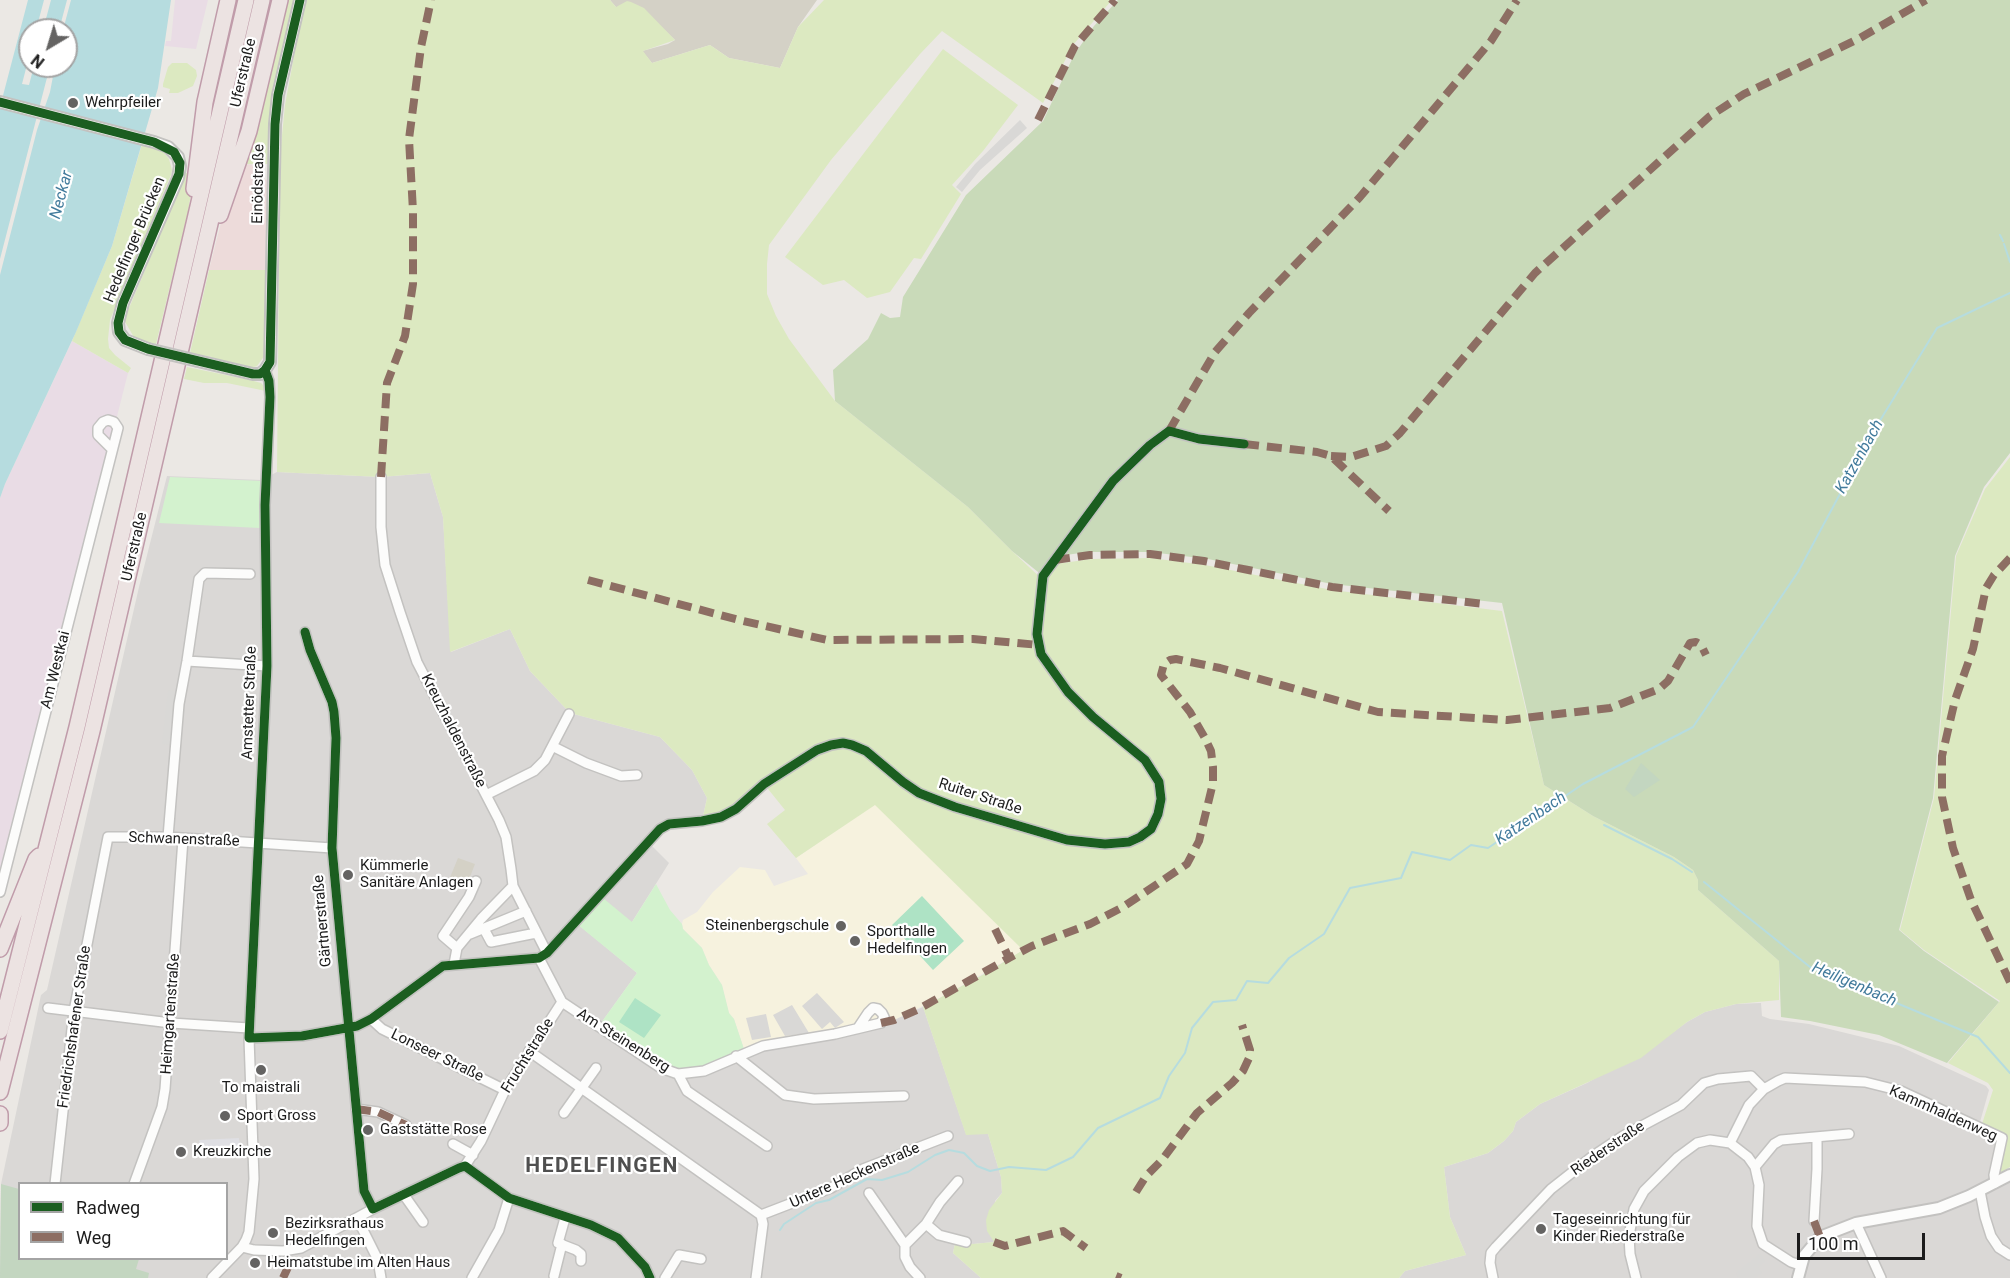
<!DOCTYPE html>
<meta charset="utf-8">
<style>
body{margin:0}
#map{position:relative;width:2010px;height:1278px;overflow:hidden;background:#ebe8e4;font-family:Roboto,sans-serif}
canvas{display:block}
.legend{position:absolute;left:18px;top:1182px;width:210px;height:78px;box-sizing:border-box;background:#fff;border:2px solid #a4a4a4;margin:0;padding:8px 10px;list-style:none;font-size:18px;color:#1c1c1c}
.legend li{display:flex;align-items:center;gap:12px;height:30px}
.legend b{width:30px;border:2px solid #a4a4a4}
.north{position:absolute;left:18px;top:18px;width:60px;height:60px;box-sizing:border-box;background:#fff;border:2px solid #a4a4a4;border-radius:50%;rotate:218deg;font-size:16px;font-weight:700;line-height:24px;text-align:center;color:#1c1c1c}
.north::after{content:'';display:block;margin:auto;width:21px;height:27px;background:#646362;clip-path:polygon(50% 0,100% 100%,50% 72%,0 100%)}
.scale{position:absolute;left:1797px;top:1233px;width:128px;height:27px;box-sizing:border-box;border:3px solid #1c1c1c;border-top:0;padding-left:8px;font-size:18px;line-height:21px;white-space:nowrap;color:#1c1c1c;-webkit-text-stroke:4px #fff;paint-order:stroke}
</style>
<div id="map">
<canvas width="2010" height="1278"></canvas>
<ul class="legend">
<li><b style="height:8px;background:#1b5e20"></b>Radweg</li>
<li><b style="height:8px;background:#8d6e63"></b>Weg</li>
</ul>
<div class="north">N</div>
<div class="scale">100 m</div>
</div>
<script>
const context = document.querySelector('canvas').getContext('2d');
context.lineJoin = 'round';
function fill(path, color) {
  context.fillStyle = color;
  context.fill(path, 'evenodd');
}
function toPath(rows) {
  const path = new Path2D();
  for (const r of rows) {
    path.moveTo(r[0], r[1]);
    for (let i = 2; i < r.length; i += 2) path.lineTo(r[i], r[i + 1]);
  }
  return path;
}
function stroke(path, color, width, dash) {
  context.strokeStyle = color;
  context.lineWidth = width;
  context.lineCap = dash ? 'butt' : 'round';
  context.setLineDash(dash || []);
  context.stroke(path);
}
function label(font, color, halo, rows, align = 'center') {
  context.font = font + ' Roboto,sans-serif';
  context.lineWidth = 4.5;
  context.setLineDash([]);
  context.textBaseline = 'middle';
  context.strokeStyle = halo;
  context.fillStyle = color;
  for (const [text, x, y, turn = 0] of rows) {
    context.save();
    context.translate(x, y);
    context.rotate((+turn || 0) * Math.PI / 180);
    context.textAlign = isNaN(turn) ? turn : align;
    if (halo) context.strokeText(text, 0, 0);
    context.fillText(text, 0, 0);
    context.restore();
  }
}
const residential = toPath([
 [277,472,381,477,430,473,443,517,451,652,510,629,530,671,570,713,660,737,692,770,707,798,702,821,678,822,648,842,669,863,632,922,579,925,637,973,599,1026,736,1056,894,1020,923,1007,966,1134,988,1134,1001,1177,1002,1193,995,1201,994,1242,973,1244,956,1239,953,1253,981,1278,0,1278,1,1184,41,995,47,990,139,587,167,476,261,480],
 [20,1184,226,1184,226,1258,20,1258],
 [1761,1003,1762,1016,1770,1019,1809,1024,1899,1046,1986,1086,1989,1090,1980,1122,1981,1131,1998,1142,1990,1179,2010,1169,2010,1278,1399,1278,1405,1271,1466,1255,1450,1217,1444,1167,1488,1153,1504,1141,1513,1131,1516,1122,1540,1104,1587,1083,1672,1033,1687,1022,1705,1012,1736,1004]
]);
const commercial = toPath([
 [242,164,264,165,264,179,268,180,266,270,209,270,222,219]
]);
const industrial = toPath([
 [175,0,208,0,196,49,165,46,166,41,171,41],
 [72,341,128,373,0,878,0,498,5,484]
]);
const education = toPath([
 [875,804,1024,950,947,994,894,1020,745,1052,734,1019,729,1013,722,985,709,965,702,948,683,929,682,924,683,920,697,912,713,892,740,867,765,870,774,886,808,874,796,858]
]);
const religious = toPath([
 [1020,120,1027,128,980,170,962,192,956,187,975,164],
 [168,690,175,691,169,745,162,744],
 [817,993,844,1022,835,1028,830,1022,822,1029,802,1006],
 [792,1005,809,1033,785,1036,773,1015],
 [766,1014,771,1037,752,1040,746,1018],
 [1760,1254,1765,1261,1758,1267,1762,1273,1755,1278,1738,1278,1736,1273]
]);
const construction = toPath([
 [610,0,817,0,798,27,780,68,729,58,710,45,652,63,642,51,668,44,675,40,660,26,616,7],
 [458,858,475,864,466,887,449,880]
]);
const grass = toPath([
 [284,0,295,0,272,105,268,164,242,164],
 [307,0,610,0,616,7,627,1,631,2,644,8,675,40,643,51,652,63,710,45,729,58,780,68,798,27,824,0,1112,0,1073,45,1043,103,942,31,920,54,831,160,769,245,767,264,767,294,776,316,789,339,835,401,968,507,1012,551,1045,582,1056,564,1091,559,1151,558,1205,565,1332,590,1502,611,1544,785,1593,816,1674,857,1693,870,1698,880,1698,890,1779,961,1779,1000,1736,1004,1705,1012,1687,1022,1641,1058,1540,1104,1516,1122,1513,1131,1504,1141,1488,1153,1444,1167,1450,1217,1466,1255,1405,1271,1399,1278,981,1278,953,1253,956,1239,973,1244,994,1242,987,1231,986,1220,989,1210,1002,1193,1001,1177,988,1134,966,1135,923,1007,986,973,1023,950,875,805,796,858,767,824,785,810,764,784,736,809,702,821,707,798,692,770,660,737,570,713,530,671,510,629,450,652,443,517,430,473,381,477,277,472,280,156,285,105,302,13],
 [943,49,1018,105,983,151,952,185,961,194,921,259,914,258,890,292,867,298,844,280,823,285,785,257],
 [172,63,187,63,196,70,197,76,193,86,178,93,169,93,170,89,163,87,163,84,168,67],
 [142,144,157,148,164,153,169,159,172,170,171,175,110,320,108,339,109,348,115,355,131,368,128,373,72,341,112,246],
 [186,173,194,175,188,212,156,344,135,339,124,320],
 [209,270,266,270,265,355,257,366,250,368,212,360,212,357,190,353],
 [187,367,250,380,261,383,266,388,266,391,227,383,204,383,184,379],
 [2010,457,2010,1167,2000,1173,2007,1138,1982,1124,1993,1090,1988,1083,1948,1063,2000,1001,1924,950,1900,930,1934,798,1956,556,1985,489]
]);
const forest = toPath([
 [1118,0,2010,0,2010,453,1984,487,1955,556,1933,798,1899,930,1924,951,1999,1002,1947,1063,1879,1035,1810,1021,1781,1017,1779,961,1698,890,1698,880,1693,870,1674,857,1593,816,1544,785,1502,603,1332,584,1208,559,1150,552,1088,552,1058,556,1043,576,1012,551,968,507,835,401,833,370,868,339,881,313,890,318,900,317,903,297,966,195,1043,121,1074,55,1094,26]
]);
const cemetery = toPath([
 [1641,763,1660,780,1634,797,1625,789],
 [1,1184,19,1189,20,1258,139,1259,136,1269,149,1273,148,1278,0,1278]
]);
const park = toPath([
 [170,477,262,481,260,528,159,523],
 [656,884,670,910,682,924,683,929,702,948,709,965,722,985,729,1013,734,1019,745,1052,678,1074,598,1027,637,973,578,925,603,898,632,922]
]);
const pitch = toPath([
 [922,896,964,941,933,970,892,925],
 [635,998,661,1015,644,1038,619,1022]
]);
const plaza = toPath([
 [239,1138,240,1150,213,1152,201,1155,199,1140]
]);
const water = toPath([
 [28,0,44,0,36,30,30,30,30,53,22,84,29,85,34,66,50,66,0,259,0,107],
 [51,0,67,0,59,30,43,30],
 [71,0,171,0,158,88,112,246,76,332,5,484,0,498,0,275,37,130,50,92,55,66,66,66,66,30,63,30]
]);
const stream = toPath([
 [2000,235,2003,241],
 [2004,244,2010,262],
 [1604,825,1672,859,1692,872],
 [1704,882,1810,967,1978,1037,2010,1073],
 [780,1230,784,1224,816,1203,829,1200,867,1179,882,1180,908,1172,935,1155,949,1150,964,1153,977,1166,990,1171,1009,1167,1046,1170,1073,1157,1098,1128,1160,1098,1169,1076,1185,1053,1192,1028,1213,1002,1236,1000,1247,981,1268,983,1289,958,1324,934,1350,888,1401,878,1412,852,1450,860,1471,845,1488,848,1583,784,1693,727,1798,572,1876,427,1937,328,2010,293]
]);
const minor = toPath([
 [381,477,381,527,385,565,400,612,417,662,499,820,506,837,511,869,513,886,481,919,457,948,454,964],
 [305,632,310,650,332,702,334,712,336,738,332,848,364,1191,373,1209],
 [187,661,267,666],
 [554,747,586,763,621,776,637,775],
 [486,795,534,771,545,760,569,714],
 [168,837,179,704,187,661,199,579,205,573,250,574],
 [513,886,547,953],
 [0,892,118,428,114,422,108,420,103,422,98,428,98,435,112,449],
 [484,929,491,942,536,933],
 [470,934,526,911],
 [457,948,443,936,469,897,476,881],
 [562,1002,661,1068,678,1074,704,1071,763,1046,835,1034,881,1023,884,1017,882,1013,878,1009,873,1008,868,1013,858,1028],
 [48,1008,171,1023,249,1028],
 [371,1019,382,1029,505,1090],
 [249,1038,302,1036,357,1026,371,1019,443,966,539,958,547,953,660,829,669,824,702,821,721,817,736,809,764,784,817,750,831,745,843,743,852,745,866,751,903,782,919,793,955,807,1067,840,1105,844,1129,842,1140,837,1151,829,1158,814,1161,799,1159,782,1145,760,1093,717,1068,692,1041,654,1037,634,1043,576,1113,481,1150,445,1169,431,1199,439,1244,444],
 [529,1051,761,1215,763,1224,756,1278],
 [736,1056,785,1095,814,1099,904,1096],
 [678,1074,687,1091,767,1146],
 [356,1109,378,1112,406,1125],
 [564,1113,596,1068],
 [1730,1143,1749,1105,1764,1089,1778,1081,1785,1078,1865,1082,1901,1091,2002,1138,1994,1175,1995,1183],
 [453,1144,473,1155],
 [465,1166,481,1141,505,1090,562,1002,539,958],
 [465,1166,509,1198,591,1225,618,1238,645,1267,650,1278],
 [1755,1167,1774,1144,1781,1140,1849,1134],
 [55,1184,74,1011,108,837,168,837,332,848],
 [134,1184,162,1107,165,1089,183,839],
 [1980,1191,1985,1217,1991,1236,1999,1248,2010,1255],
 [869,1193,905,1245],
 [404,1195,423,1222],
 [761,1215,831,1188,863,1169,948,1136],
 [357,1218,378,1260,381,1278],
 [565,1218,558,1243,576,1250,581,1254,581,1261],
 [1814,1221,1817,1169,1817,1138],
 [1856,1223,1881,1278],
 [926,1224,939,1235,966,1242],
 [242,1247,254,1250,283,1251,301,1248,373,1209,459,1168,465,1166],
 [554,1276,562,1244],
 [212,1278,242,1247,246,1240,249,1232,254,1179,249,1038,267,666,265,505,270,397,269,381,265,370],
 [472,1278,499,1230,509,1198],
 [665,1278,679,1255,701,1259],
 [920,1278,910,1267,905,1257,905,1245,926,1224,940,1202,958,1181],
 [1493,1278,1490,1263,1491,1253,1496,1247,1551,1189,1593,1156,1623,1136,1681,1105,1704,1083,1718,1079,1751,1076,1764,1089],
 [1636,1278,1630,1254,1629,1236,1634,1209,1644,1191,1678,1157,1697,1143,1710,1140,1730,1143,1748,1157,1755,1167,1759,1185,1757,1226,1763,1244,1791,1262,1800,1265]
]);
const tertiary = toPath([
 [0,102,154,142,168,147,178,157,180,166,178,178,123,303,118,323,119,332,125,340,148,349],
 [198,361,253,374,260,374,265,370,270,362,275,124,278,95,300,0],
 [1798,1278,1804,1256,1820,1237,1856,1223,1939,1208,1969,1196,2010,1175]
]);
const trunk = toPath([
 [194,189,205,102,228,0],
 [220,215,249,131,280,0],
 [0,949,36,859,39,856],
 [0,1031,77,727,246,0],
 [0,1092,92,731,262,0],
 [0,1114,0,1123]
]);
const tertiaryBridge = toPath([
 [148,349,198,361]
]);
const quiet = toPath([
 [1038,120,1075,46,1115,0],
 [1169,431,1215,352,1249,313,1360,197,1491,41,1517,0],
 [1244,444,1317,452,1331,456,1389,511],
 [1331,456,1351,457,1386,446,1400,433,1535,273,1710,116,1744,94,1860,38,1926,0],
 [381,477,387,383,405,336,413,284,413,211,409,139,421,47,431,0],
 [2010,558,1994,575,1986,588,1973,649,1955,700,1942,756,1942,797,1953,848,1971,900,2010,982],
 [1055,560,1090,555,1150,554,1204,561,1332,587,1485,604],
 [588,580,739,620,827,640,973,639,1039,645],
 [995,929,1009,958,1032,946,1090,924,1123,907,1187,864,1199,841,1213,783,1213,767,1211,751,1205,738,1190,712,1161,675,1164,664,1170,660,1176,659,1220,668,1378,712,1507,720,1610,708,1659,689,1668,681,1690,643,1696,642,1701,645,1706,655],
 [881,1023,894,1020,917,1010,1009,958],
 [356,1109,378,1112,406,1125],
 [1136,1192,1146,1176,1162,1160,1197,1113,1232,1083,1243,1071,1249,1058,1250,1050,1242,1025],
 [1814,1221,1820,1237],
 [994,1242,1005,1246,1063,1231,1086,1248],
 [1116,1276,1121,1278],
 [283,1278,289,1265]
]);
const cycleway = toPath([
 [0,102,154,142,174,152,180,163,179,174,123,303,118,323,119,332,125,340,148,349,253,374,260,374,265,370],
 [265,370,269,381,270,397,265,505,267,666,249,1038,302,1036,357,1026,371,1019,443,966,539,958,547,953,660,829,669,824,702,821,721,817,736,809,764,784,817,750,831,745,843,743,852,745,866,751,903,782,919,793,955,807,1067,840,1105,844,1129,842,1140,837,1151,829,1158,814,1161,799,1159,782,1145,760,1093,717,1068,692,1041,654,1037,634,1043,576,1113,481,1150,445,1169,431,1199,439,1244,444],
 [265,370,270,362,275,124,278,95,300,0],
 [305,632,310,650,332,702,334,712,336,738,332,848,364,1191,373,1209,459,1168,465,1166,509,1198,591,1225,618,1238,645,1267,650,1278]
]);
const markers = [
 [73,103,6,"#646362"],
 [348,875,6,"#646362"],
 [841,926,6,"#646362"],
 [855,941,6,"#646362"],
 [261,1070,6,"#646362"],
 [225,1116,6,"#646362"],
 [368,1130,6,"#646362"],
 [181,1152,6,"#646362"],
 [1541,1229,6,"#646362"],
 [273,1233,6,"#646362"],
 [255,1263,6,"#646362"]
];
const streetNames = [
 ["Uferstraße",244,73,-77],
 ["Einödstraße",259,184,-89],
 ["Hedelfinger Brücken",135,240,-67],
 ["Uferstraße",135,547,-77],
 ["Am Westkai",56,670,-76],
 ["Amstetter Straße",250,703,-88],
 ["Kreuzhaldenstraße",453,731,63],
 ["Ruiter Straße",980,797,18],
 ["Schwanenstraße",184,840,2],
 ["Gärtnerstraße",323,921,-95],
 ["Heimgartenstraße",171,1014,-86],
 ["Friedrichshafener Straße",75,1027,-82],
 ["Am Steinenberg",623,1041,32],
 ["Lonseer Straße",437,1056,26],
 ["Fruchtstraße",528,1056,-58],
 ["Kammhaldenweg",1943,1114,24],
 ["Riederstraße",1608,1149,-34],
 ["Untere Heckenstraße",855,1176,-24]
];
const poiNames = [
 ["Wehrpfeiler",85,103],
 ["Kümmerle",360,866],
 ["Sanitäre Anlagen",360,883],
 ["Steinenbergschule",829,926,"right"],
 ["Sporthalle",867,932],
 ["Hedelfingen",867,949],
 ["To maistrali",261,1088,"center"],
 ["Sport Gross",237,1116],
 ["Gaststätte Rose",380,1130],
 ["Kreuzkirche",193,1152],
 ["Tageseinrichtung für",1553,1220],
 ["Kinder Riederstraße",1553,1237],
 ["Bezirksrathaus",285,1224],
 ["Hedelfingen",285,1241],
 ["Heimatstube im Alten Haus",267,1263]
];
const waterNames = [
 ["Neckar",62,195,-75],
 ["Katzenbach",1860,457,-61],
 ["Katzenbach",1531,819,-34],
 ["Heiligenbach",1854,985,23]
];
const districtNames = [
 ["HEDELFINGEN",602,1167]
];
fill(residential, '#dad8d6');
fill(commercial, '#eddbda');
fill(industrial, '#e9dce5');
fill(education, '#f6f2de');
fill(religious, '#d9d8d6');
fill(construction, '#d4d1c6');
fill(grass, '#dce9c1');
fill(forest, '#c9dab9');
fill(cemetery, '#c3d6c0');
fill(park, '#d3f2ce');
fill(pitch, '#aee3c5');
fill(plaza, '#dfdfe3');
fill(water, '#b6dcdf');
stroke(stream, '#b6dcdf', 2);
stroke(minor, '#c3c2c0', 12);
stroke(tertiary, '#c3c2c0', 14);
stroke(trunk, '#c09caa', 18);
stroke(minor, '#fcfcfb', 9);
stroke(tertiary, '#fcfcfb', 10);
stroke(trunk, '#ece3e2', 15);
stroke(tertiaryBridge, '#c3c2c0', 14, []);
stroke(tertiaryBridge, '#fcfcfb', 10);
stroke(quiet, '#8d6e63', 8, [15, 8]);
stroke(cycleway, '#1b5e20', 9);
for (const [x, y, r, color] of markers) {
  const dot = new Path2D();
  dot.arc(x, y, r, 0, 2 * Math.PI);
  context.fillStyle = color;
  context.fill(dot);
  stroke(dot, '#fff', 2);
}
label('15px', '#1c1c1c', '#fff', streetNames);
label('15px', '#1c1c1c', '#fff', poiNames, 'left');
label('italic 16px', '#427b9c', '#fff', waterNames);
context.letterSpacing = '1.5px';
label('bold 21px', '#4f4f4f', '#fff', districtNames);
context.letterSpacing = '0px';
</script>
